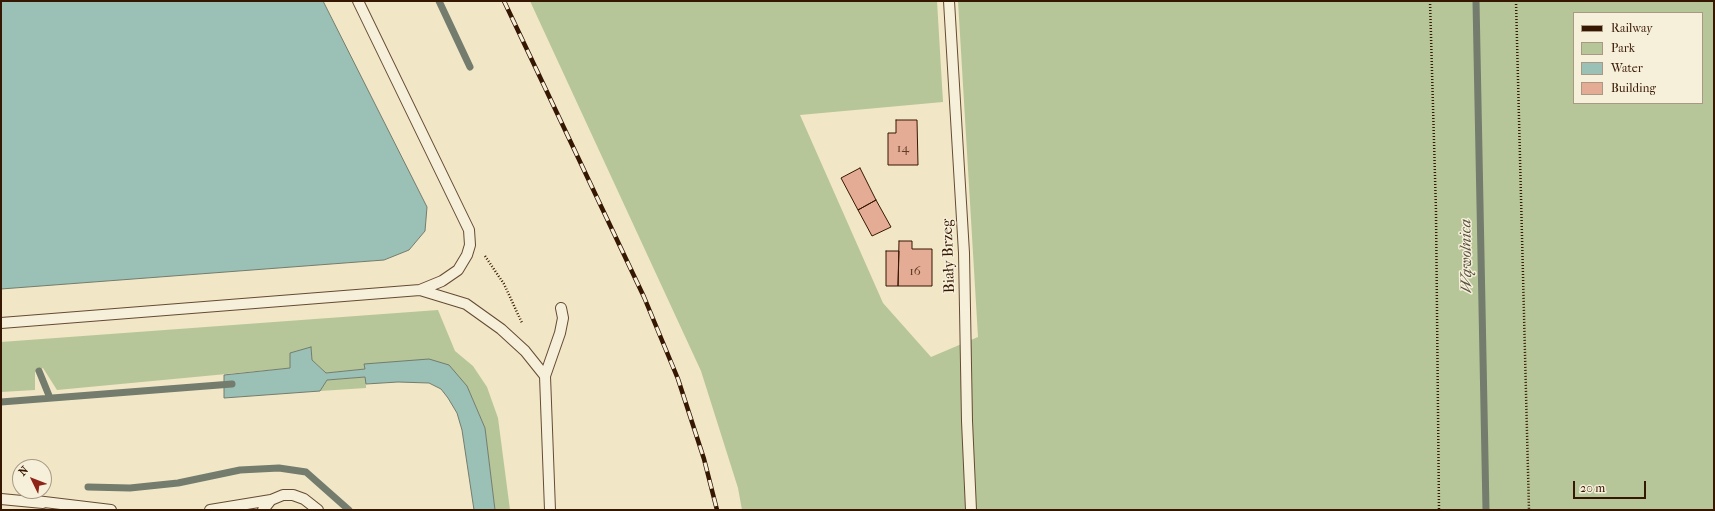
<!DOCTYPE html>
<meta charset="utf-8">
<style>
body{margin:0}
#map{position:relative;width:1715px;height:511px;overflow:hidden;background:#f1e6c6;font-family:"IM FELL French Canon",serif}
canvas{display:block}
.frame{position:absolute;inset:0;border:2px solid #361702;pointer-events:none}
.legend{position:absolute;left:1573px;top:12px;width:130px;height:92px;box-sizing:border-box;background:#f6efda;border:1px solid #a99984;margin:0;padding:5px 7px;list-style:none;font-size:12px;color:#361702}
.legend li{display:flex;align-items:center;gap:8px;height:20px}
.legend b{width:20px;border:1px solid #a99984}
.north{position:absolute;left:12px;top:459px;width:40px;height:40px;box-sizing:border-box;background:#f6efda;border:1px solid #a99984;border-radius:50%;rotate:313deg;font-size:11px;font-weight:700;line-height:16px;text-align:center;color:#361702}
.north::after{content:'';display:block;margin:auto;width:14px;height:18px;background:#8f2418;clip-path:polygon(50% 0,100% 100%,50% 72%,0 100%)}
.scale{position:absolute;left:1573px;top:481px;width:73px;height:18px;box-sizing:border-box;border:2px solid #361702;border-top:0;padding-left:5px;font-size:12px;line-height:14px;white-space:nowrap;color:#361702;-webkit-text-stroke:3px #f6efda;paint-order:stroke}
</style>
<div id="map">
<canvas width="1715" height="511"></canvas>
<div class="frame"></div>
<ul class="legend">
<li><b style="height:5px;background:#361702"></b>Railway</li>
<li><b style="height:11px;background:#b6c698"></b>Park</li>
<li><b style="height:11px;background:#9bc0b5"></b>Water</li>
<li><b style="height:11px;background:#e4ac95"></b>Building</li>
</ul>
<div class="north">N</div>
<div class="scale">20 m</div>
</div>
<script>
const context = document.querySelector('canvas').getContext('2d');
context.lineJoin = 'round';
function fill(path, color) {
  context.fillStyle = color;
  context.fill(path, 'evenodd');
}
function toPath(rows) {
  const path = new Path2D();
  for (const r of rows) {
    path.moveTo(r[0], r[1]);
    for (let i = 2; i < r.length; i += 2) path.lineTo(r[i], r[i + 1]);
  }
  return path;
}
function stroke(path, color, width, dash) {
  context.strokeStyle = color;
  context.lineWidth = width;
  context.lineCap = dash ? 'butt' : 'round';
  context.setLineDash(dash || []);
  context.stroke(path);
}
function label(font, color, halo, rows, align = 'center') {
  context.font = font + ' "IM FELL French Canon",serif';
  context.lineWidth = 3;
  context.setLineDash([]);
  context.textBaseline = 'middle';
  context.strokeStyle = halo;
  context.fillStyle = color;
  for (const [text, x, y, turn = 0] of rows) {
    context.save();
    context.translate(x, y);
    context.rotate((+turn || 0) * Math.PI / 180);
    context.textAlign = isNaN(turn) ? turn : align;
    if (halo) context.strokeText(text, 0, 0);
    context.fillText(text, 0, 0);
    context.restore();
  }
}
const green = toPath([
 [530,1,937,1,943,102,800,115,883,303,931,357,978,337,958,1,1714,1,1714,510,742,510,738,488,701,371],
 [1574,13,1702,13,1702,103,1574,103],
 [438,310,455,351,473,366,487,387,498,418,510,510,495,510,485,428,467,386,364,364,365,369,326,373,312,360,311,348,290,353,290,368,57,390,43,368,35,372,35,390,1,392,1,342],
 [366,377,366,388,320,391,327,380]
]);
const water = toPath([
 [1,1,323,1,427,207,425,231,409,250,384,260,1,289,1,1],
 [311,347,312,360,326,373,365,369,364,364,429,359,449,365,467,386,485,428,495,510,474,510,462,430,457,413,448,398,441,389,429,383,398,382,366,384,365,377,327,380,320,391,224,398,224,375,290,368,290,353,311,347]
]);
const stream = toPath([
 [439,1,470,67],
 [1476,1,1486,510],
 [39,371,50,398],
 [1,402,232,384],
 [88,487,130,488,178,483,240,470,279,468,306,472,349,510]
]);
const building = toPath([
 [896,120,917,120,918,165,888,165,888,133,896,133,896,120],
 [860,168,876,200,858,210,841,178,860,168],
 [876,200,891,227,872,236,858,210,876,200],
 [899,241,912,241,912,249,932,249,932,286,898,286,899,241],
 [886,251,899,251,898,286,886,286,886,251]
]);
const path = toPath([
 [1430,1,1436,211,1439,510],
 [1516,1,1529,510],
 [485,256,504,284,522,323]
]);
const lane = toPath([
 [358,1,469,230,470,245,467,255,458,270,442,281,420,290],
 [949,1,964,253,967,421,971,510],
 [1,323,420,290,466,304,501,329,525,351,545,376],
 [1,499,43,503],
 [36,501,111,510],
 [210,510,271,500],
 [263,510,271,500,283,495,293,495,304,499,318,510],
 [550,510,545,376,560,333,563,318,561,308]
]);
const rail = toPath([
 [504,1,644,297,678,379,704,459,717,510]
]);
const numberNames = [
 ["14",903,149],
 ["16",915,272]
];
const streetNames = [
 ["Biały Brzeg",949,256,-92]
];
const waterNames = [
 ["Wąwolnica",1467,256,-91]
];
fill(green, '#b6c698');
fill(water, '#9bc0b5');
stroke(water, '#737c6d', 1);
stroke(stream, '#737c6d', 7);
fill(building, '#e4ac95');
stroke(building, '#361702', 1);
stroke(lane, '#654b33', 12);
stroke(path, '#361702', 2.5, [1, 2]);
stroke(lane, '#f6efda', 10);
stroke(rail, '#361702', 4.5);
stroke(rail, '#f6efda', 3, [9]);
label('13px', '#623c27', null, numberNames);
label('15px', '#361702', '#f6efda', streetNames);
label('italic 16px', '#595241', '#f6efda', waterNames);
</script>
